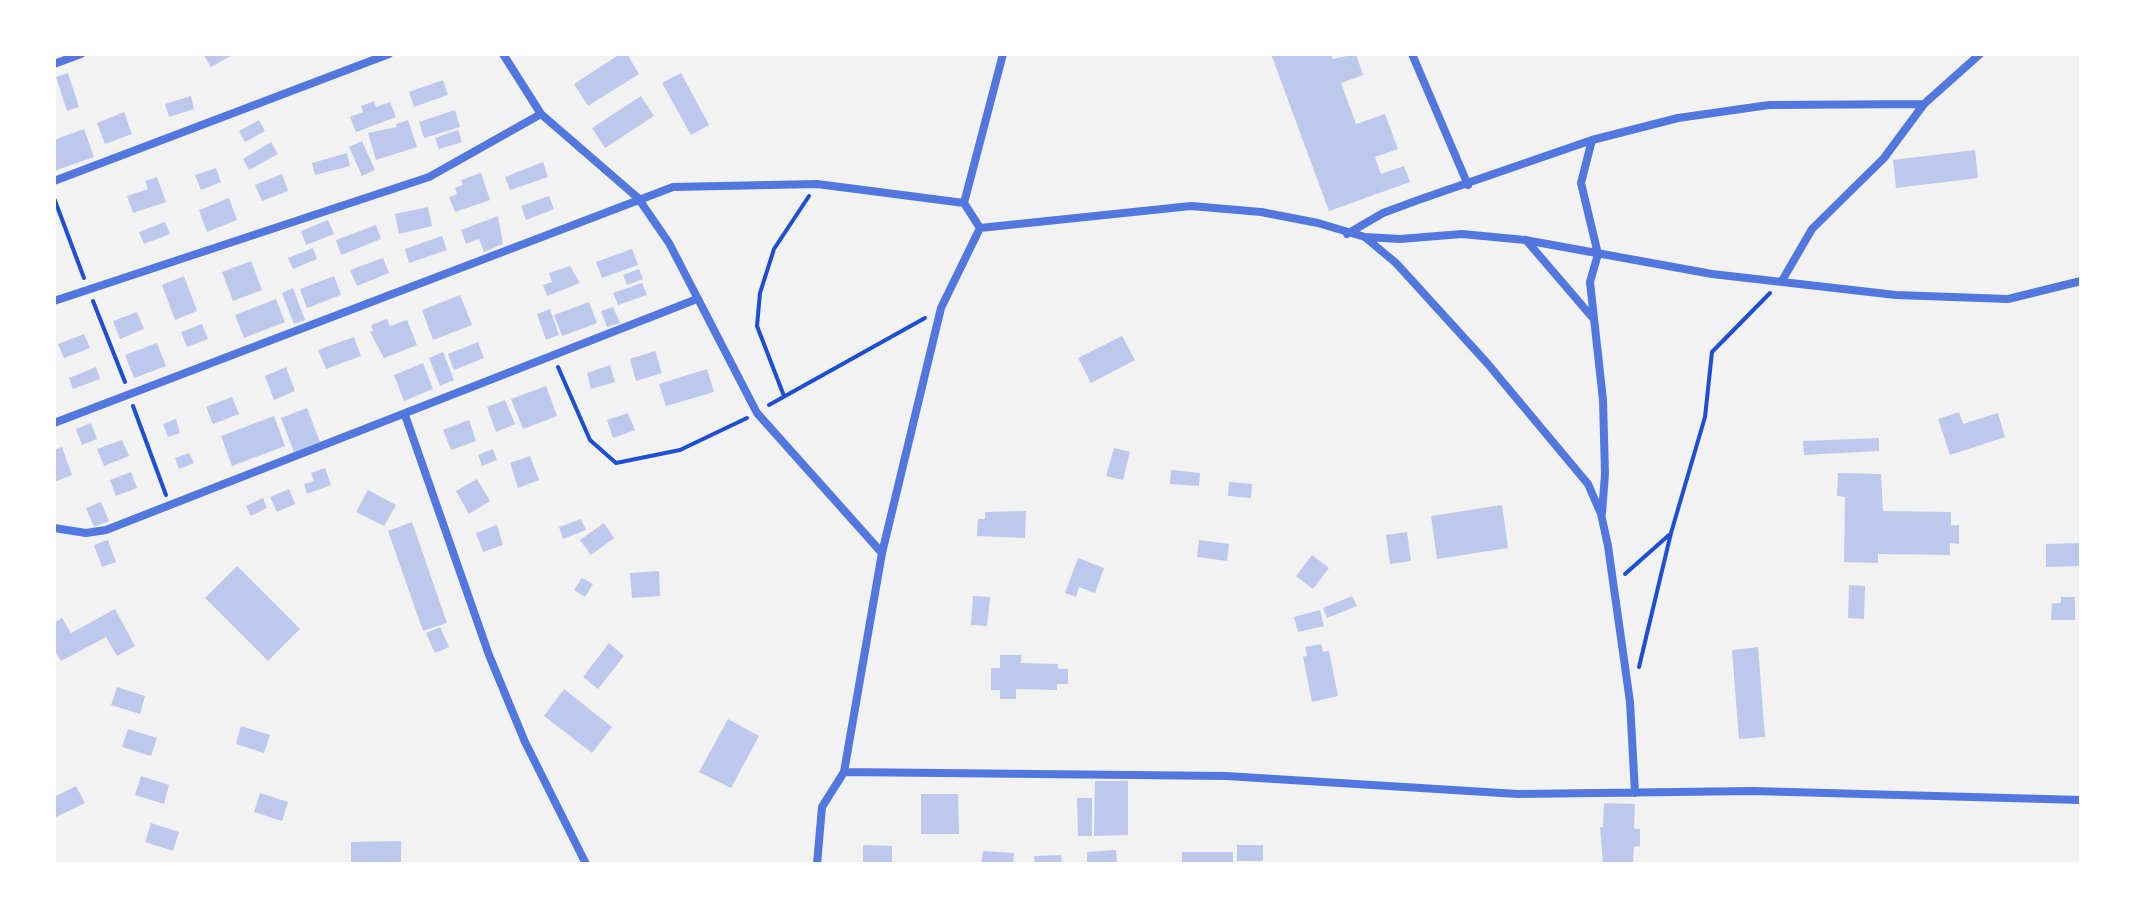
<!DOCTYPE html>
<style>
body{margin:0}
#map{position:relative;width:2135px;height:918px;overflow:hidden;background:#f2f2f2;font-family:Rubik,sans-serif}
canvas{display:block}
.frame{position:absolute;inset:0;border:56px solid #fff;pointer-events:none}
</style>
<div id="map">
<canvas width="2135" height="918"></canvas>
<div class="frame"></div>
</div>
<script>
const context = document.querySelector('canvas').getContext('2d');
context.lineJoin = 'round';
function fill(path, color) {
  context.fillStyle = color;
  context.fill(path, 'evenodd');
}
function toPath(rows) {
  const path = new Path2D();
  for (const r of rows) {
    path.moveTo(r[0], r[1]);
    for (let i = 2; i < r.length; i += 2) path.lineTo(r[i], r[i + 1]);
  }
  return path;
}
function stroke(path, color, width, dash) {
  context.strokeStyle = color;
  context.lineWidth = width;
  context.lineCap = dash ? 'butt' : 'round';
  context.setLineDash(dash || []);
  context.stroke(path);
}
const building = toPath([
 [203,54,234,54,211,67],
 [620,54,627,54,639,74,588,106,574,84],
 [1271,54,1331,54,1333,59,1356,54,1363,75,1341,83,1356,124,1385,114,1398,149,1375,157,1381,174,1404,166,1410,182,1329,211],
 [68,73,79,107,67,111,56,77],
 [681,73,709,125,691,135,662,83],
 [443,80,448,95,414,107,409,92],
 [191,96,194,109,169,117,165,104],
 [641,96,654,116,605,148,592,128],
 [374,101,376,107,390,102,396,117,356,132,350,117,363,112,361,106],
 [455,110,460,127,424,138,419,122],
 [124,112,132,134,105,144,97,123],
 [259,120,265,131,245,142,239,131],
 [408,120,417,147,376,160,368,133,397,127,396,124],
 [84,129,94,157,54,171,54,140],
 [458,130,462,142,439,149,435,138],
 [362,141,375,170,362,176,349,147],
 [271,142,278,154,249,170,243,159],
 [1975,150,1978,178,1896,188,1893,160],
 [347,153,350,166,315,175,312,163],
 [543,162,548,177,510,190,505,177],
 [216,168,221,182,201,190,195,175],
 [481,173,490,200,455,212,449,197,457,194,455,188,463,185,461,180],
 [282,174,288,191,262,201,255,185],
 [157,177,166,202,133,213,127,196,148,189,145,181],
 [549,196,554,209,526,220,521,206],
 [229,198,237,220,207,232,199,210],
 [428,207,432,226,399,234,395,214],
 [498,216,503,244,484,252,479,239,466,244,461,230],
 [328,220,334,234,306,245,301,231],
 [165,222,170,234,144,244,139,232],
 [376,225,381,239,341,255,336,240],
 [442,236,447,250,409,263,405,249],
 [313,248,317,259,293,269,288,258],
 [632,249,638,265,602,278,596,262],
 [383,258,389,273,357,286,350,270],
 [251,261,262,290,233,301,222,272],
 [570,266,580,283,547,296,543,285,552,282,549,273],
 [639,269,643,279,627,285,623,275],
 [184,276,197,311,175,320,162,285],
 [334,276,341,295,307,308,300,289],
 [642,283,647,295,618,305,613,293],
 [293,288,305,320,294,324,282,293],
 [460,295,472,325,433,340,422,310],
 [276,299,285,322,244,338,235,315],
 [589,302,597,323,562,336,554,315],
 [613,307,620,323,607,327,601,311],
 [550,309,559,335,546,340,537,314],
 [137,312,144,329,120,339,113,321],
 [387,319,390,326,407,320,417,345,384,358,370,332,373,331,371,325],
 [202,324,208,339,187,347,181,332],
 [84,334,90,348,64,358,58,344],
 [1122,336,1135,360,1091,383,1078,358],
 [354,337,361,356,326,369,318,350],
 [478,342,484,358,454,370,448,354],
 [157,343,166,366,134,378,125,355],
 [655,351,662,373,636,381,630,359],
 [443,352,454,380,440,386,429,358],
 [423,363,433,389,404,401,394,375],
 [610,365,615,382,591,389,587,373],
 [96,367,100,379,73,389,69,378],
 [286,367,295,391,274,400,265,376],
 [707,369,714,392,666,406,659,384],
 [546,386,557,416,523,429,511,399],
 [232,397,239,414,213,424,206,407],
 [505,400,515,424,496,432,487,407],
 [307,408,320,442,294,452,281,418],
 [1959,412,1963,424,1998,413,2005,437,1950,455,1938,419],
 [628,413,635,430,613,438,607,420],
 [274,416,285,446,232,466,221,436],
 [176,419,180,433,168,437,163,424],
 [469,420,476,441,451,450,443,430],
 [91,423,97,439,82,445,76,429],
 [1879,438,1879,451,1804,455,1803,441],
 [122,440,129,456,104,466,97,449],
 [62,447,72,475,54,482,54,450],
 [1114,448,1130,452,1123,480,1106,476],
 [493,449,497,460,482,466,478,455],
 [189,453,194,463,179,469,175,458],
 [530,456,539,480,518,488,510,463],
 [325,468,331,485,307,494,304,484,314,481,311,473],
 [1171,470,1200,473,1199,486,1170,484],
 [131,472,137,488,116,496,110,480],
 [1838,473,1881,474,1883,511,1951,512,1951,525,1959,525,1959,544,1950,543,1950,555,1878,554,1878,563,1844,562,1845,497,1837,496],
 [477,479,490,501,469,514,456,491],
 [1229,482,1252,484,1251,498,1228,496],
 [289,489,295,504,277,512,270,497],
 [368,490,396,505,384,526,356,512],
 [263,498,267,508,251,516,246,506],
 [101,502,109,521,94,527,86,508],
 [1502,505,1508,548,1437,559,1431,516],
 [1026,511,1025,538,977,536,978,519,985,519,985,512],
 [581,519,586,530,563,539,559,527],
 [412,522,447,623,423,631,388,531],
 [604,523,614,538,591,555,580,540],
 [497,525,503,545,483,552,476,533],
 [1407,532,1411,561,1390,564,1386,535],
 [108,540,116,562,102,567,94,545],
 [1199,540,1229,544,1227,561,1197,557],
 [2081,543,2081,566,2046,567,2046,544],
 [1312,555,1329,568,1313,589,1296,576],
 [1078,558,1104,568,1095,593,1079,587,1076,597,1065,593],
 [237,566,300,629,268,661,205,598],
 [659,571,660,596,632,598,630,573],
 [582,578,593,584,585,597,574,590],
 [1849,585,1865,586,1864,619,1848,618],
 [973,596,990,597,987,626,971,625],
 [1352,596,1357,606,1327,618,1323,608],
 [2061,597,2075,597,2075,620,2051,620,2052,603,2061,603],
 [115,609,135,646,117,656,106,637,61,661,54,649,54,623,62,618,71,633],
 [1320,610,1324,626,1298,632,1294,617],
 [440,627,449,647,435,653,426,633],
 [609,643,624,656,598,689,583,677],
 [1321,644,1323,652,1329,651,1338,696,1312,702,1303,657,1307,656,1305,647],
 [1758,647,1765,737,1739,739,1732,650],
 [1000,655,1021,655,1021,663,1058,664,1058,669,1068,669,1068,684,1057,684,1057,690,1016,689,1016,699,1000,699,1000,690,991,690,991,668,1000,668],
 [117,687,145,696,140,714,111,705],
 [564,689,612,727,592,753,544,716],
 [728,719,759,736,731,788,699,772],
 [241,726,270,735,264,753,236,744],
 [128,729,157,738,151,756,122,747],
 [141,776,169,785,164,804,135,795],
 [1095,781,1128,781,1128,835,1094,836],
 [76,786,85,803,54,818,54,797],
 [260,793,288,802,282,821,254,812],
 [921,794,958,794,959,834,921,834],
 [1077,798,1092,798,1092,836,1078,836],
 [1604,803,1635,804,1634,829,1640,829,1640,846,1634,847,1633,864,1603,864,1600,827,1603,827],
 [151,823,179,832,173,851,145,842],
 [401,841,401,862,351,862,351,842],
 [863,845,892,846,892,864,863,864],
 [1237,845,1263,845,1263,861,1237,861],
 [1116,850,1117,864,1087,864,1087,852],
 [983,851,1014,853,1013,864,981,864],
 [1182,852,1233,852,1233,864,1182,864],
 [1061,855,1062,864,1035,864,1034,856]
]);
const path = toPath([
 [54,198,84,278],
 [93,301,125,382],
 [558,367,590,440,616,463,680,450,747,418],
 [784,396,757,326,760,293,774,249,809,196],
 [769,405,925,318],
 [133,406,166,495],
 [1625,574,1669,535],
 [1639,667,1671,533,1705,417,1712,352,1770,293]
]);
const minor = toPath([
 [503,54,541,114,638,198,669,243,757,413,882,553],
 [1412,54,1468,185],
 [54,64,81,54],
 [1592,140,1581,183,1598,254,1590,282,1603,400,1605,474,1602,513],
 [54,181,389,54],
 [980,228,1191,206,1261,212,1318,223,1365,237,1400,239,1462,234,1525,240,1712,274,1896,295,2008,299,2081,281],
 [1347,234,1383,213,1421,199,1592,140,1678,118,1769,105,1924,104],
 [1366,238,1396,263,1487,363,1588,484,1601,514,1608,546,1630,702,1635,793],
 [1526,240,1592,317],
 [1783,279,1812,229,1884,158,1924,104,1980,54],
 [54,301,429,177,541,114],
 [405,415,489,655,525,742,586,864],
 [54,423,673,187,817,184,964,203],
 [54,528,86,533,106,530,697,299],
 [844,772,1226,776,1518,794,1753,791,2081,800],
 [817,864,822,807,844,772,882,553,941,308,980,228,964,203,1003,54]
]);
fill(building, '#bdc9ec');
stroke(path, '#1d4ed8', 4);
stroke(minor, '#5277de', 8);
</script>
